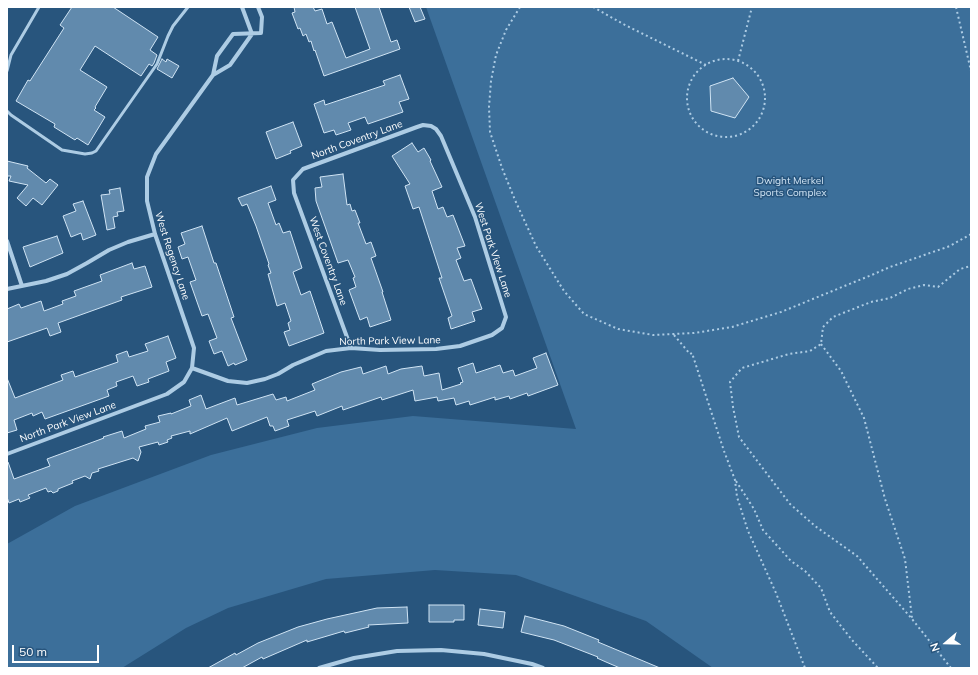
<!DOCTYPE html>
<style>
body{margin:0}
#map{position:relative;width:978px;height:675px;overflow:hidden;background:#28557d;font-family:Mulish,sans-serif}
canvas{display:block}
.frame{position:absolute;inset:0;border:8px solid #fff;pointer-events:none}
.north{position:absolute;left:926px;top:623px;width:40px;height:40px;-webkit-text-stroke:3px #28557d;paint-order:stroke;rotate:250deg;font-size:11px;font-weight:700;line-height:16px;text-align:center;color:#fff}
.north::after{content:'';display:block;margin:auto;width:14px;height:18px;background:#fff;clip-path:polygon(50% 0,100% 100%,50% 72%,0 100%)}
.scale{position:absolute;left:12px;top:645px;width:87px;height:18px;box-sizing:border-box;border:2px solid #fff;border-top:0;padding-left:5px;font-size:12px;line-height:14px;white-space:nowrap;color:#fff;-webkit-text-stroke:3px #28557d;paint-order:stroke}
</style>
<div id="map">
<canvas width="978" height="675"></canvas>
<div class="frame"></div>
<div class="north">N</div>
<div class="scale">50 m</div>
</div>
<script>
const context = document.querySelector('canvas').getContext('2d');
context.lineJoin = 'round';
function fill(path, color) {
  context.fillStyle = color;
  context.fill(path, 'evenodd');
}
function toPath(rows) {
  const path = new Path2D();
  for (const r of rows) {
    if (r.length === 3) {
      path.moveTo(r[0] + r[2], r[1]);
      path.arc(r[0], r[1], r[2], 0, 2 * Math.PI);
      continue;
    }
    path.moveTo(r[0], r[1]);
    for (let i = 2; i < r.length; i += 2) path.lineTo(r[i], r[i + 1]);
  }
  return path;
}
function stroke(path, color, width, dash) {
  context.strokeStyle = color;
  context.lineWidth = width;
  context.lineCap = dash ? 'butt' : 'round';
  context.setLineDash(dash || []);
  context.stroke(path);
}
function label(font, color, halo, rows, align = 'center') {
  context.font = font + ' Mulish,sans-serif';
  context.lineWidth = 3;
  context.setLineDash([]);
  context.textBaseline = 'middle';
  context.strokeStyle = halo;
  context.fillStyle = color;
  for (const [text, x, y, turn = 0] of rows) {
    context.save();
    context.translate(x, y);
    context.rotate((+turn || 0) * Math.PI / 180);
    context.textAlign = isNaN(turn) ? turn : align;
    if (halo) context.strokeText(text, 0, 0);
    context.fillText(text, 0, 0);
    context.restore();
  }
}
const green = toPath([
 [426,7,971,7,971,668,713,668,646,621,516,575,435,570,326,579,228,608,186,628,122,668,7,668,7,544,75,506,211,455,317,428,413,416,576,429]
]);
const building = toPath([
 [72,7,113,7,158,37,150,50,157,55,154,63,152,66,149,64,141,76,95,46,80,70,107,87,95,107,96,108,94,110,105,117,88,145,77,138,75,140,54,127,55,124,16,101,28,80,30,81,64,28,60,25,72,7],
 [294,7,313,7,315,11,322,9,327,24,332,22,346,58,370,49,355,7,379,7,391,42,397,40,400,49,324,76,315,50,314,51,311,41,309,42,306,34,303,36,300,28,298,29,292,13,295,12,294,7],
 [409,7,420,7,425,19,415,22,409,7],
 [162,59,166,62,167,59,179,66,172,78,157,69,162,59],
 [400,75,409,99,399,102,403,112,368,124,365,117,348,123,351,130,336,135,334,130,324,133,314,104,324,100,325,105,385,85,383,81,400,75],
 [733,78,749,97,735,118,711,111,710,86,733,78],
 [293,122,302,146,290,151,291,153,276,159,266,132,293,122],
 [412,143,418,152,424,148,431,160,430,161,442,187,432,191,438,209,443,207,447,217,453,215,465,246,457,248,461,258,456,260,464,281,471,279,482,309,472,312,475,321,451,329,448,318,452,316,439,278,442,278,419,207,413,209,405,186,410,184,392,156,412,143],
 [7,161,28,166,27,168,46,183,50,179,58,185,42,205,33,198,26,206,17,198,28,185,9,181,11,176,7,176,7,161],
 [343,174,347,205,350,204,352,211,355,210,360,223,358,223,366,244,371,242,376,256,371,258,383,292,382,292,391,320,370,327,367,317,360,320,349,290,356,287,353,278,355,277,348,260,338,263,316,201,315,188,322,187,320,177,343,174],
 [271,186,276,200,268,203,276,225,279,223,283,233,290,231,302,268,293,272,301,295,310,291,324,333,289,346,284,332,290,330,288,323,291,321,285,303,277,306,268,274,271,273,268,265,269,264,256,226,247,204,242,206,238,198,271,186],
 [120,188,124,211,117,212,118,216,113,217,115,228,107,230,101,195,110,194,109,190,120,188],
 [83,201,96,235,83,240,81,233,71,237,63,216,76,211,73,204,83,201],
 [202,226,214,263,216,263,234,317,231,318,247,360,235,365,234,363,228,366,222,351,214,354,209,341,217,338,208,314,202,316,190,282,196,280,188,257,182,259,178,247,185,244,181,233,202,226],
 [57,236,63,253,30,267,23,247,57,236],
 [132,263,134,269,145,266,152,287,121,297,122,300,58,323,61,332,50,336,47,328,7,342,7,309,19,304,21,308,41,301,44,311,63,304,62,301,76,296,74,291,102,281,100,275,132,263],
 [168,336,176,358,166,362,169,371,148,379,149,382,137,386,133,376,116,382,117,386,107,390,109,396,45,419,42,412,33,416,32,413,14,420,17,430,7,433,7,378,15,398,63,380,61,375,73,371,75,377,118,362,116,355,127,351,129,357,148,351,145,344,168,336],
 [546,353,558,385,528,396,527,393,510,399,509,396,495,400,495,397,470,405,469,401,456,405,454,398,438,401,437,397,415,401,413,390,382,400,381,397,343,410,342,406,317,416,315,411,287,420,289,426,275,431,273,426,270,426,267,417,232,431,227,418,190,434,190,431,171,436,172,438,167,440,168,442,159,445,158,442,139,447,141,452,138,461,133,458,98,469,99,471,92,473,90,479,85,476,72,481,73,483,58,489,58,491,53,493,51,491,48,492,46,488,28,495,30,498,20,502,19,499,9,503,7,497,7,462,8,462,14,479,50,466,47,459,104,438,103,437,122,431,124,438,146,429,145,426,160,422,158,416,171,413,171,414,191,406,189,400,201,395,206,409,235,398,237,405,273,394,276,400,286,397,287,401,315,390,312,384,341,372,361,367,363,374,386,366,388,374,401,369,422,366,424,376,439,373,442,390,461,384,460,383,463,382,458,368,473,363,476,373,500,365,503,373,513,370,515,376,537,368,533,358,546,353],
 [429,605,464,605,464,620,454,620,454,622,429,622,429,605],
 [407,607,408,623,368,625,369,627,345,633,344,631,307,642,307,640,263,659,262,657,242,668,208,668,235,653,236,655,258,643,298,627,327,619,377,608,407,607],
 [480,609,505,612,503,628,478,625,480,609],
 [525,616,564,626,599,640,598,642,660,668,620,668,606,662,597,658,598,657,554,640,521,632,525,616]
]);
const path = toPath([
 [520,7,506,30,496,55,491,81,489,107,490,132,502,168,515,200,536,246,564,291,584,314,618,329,653,335,694,333,732,327,781,312,874,274,890,267,950,246,971,234],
 [593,7,625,25,706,65],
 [956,7,971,71],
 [726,98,39],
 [738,61,752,7],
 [674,335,690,354,692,353,724,451,735,480,737,497,748,531,776,593,805,668],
 [821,344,841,371,864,418,885,499,905,559,912,618],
 [736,481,754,509,763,530,791,561,805,571,821,588,830,612,852,640,878,668],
 [951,668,912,619,857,556,815,526,790,504,739,437,733,407,730,382,742,368,789,354,810,351,821,344,823,327,833,317,871,302,890,298,908,289,924,285,938,287,960,269,971,266]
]);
const lane = toPath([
 [7,71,11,55,39,7],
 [7,111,11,115,62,150,85,154,92,153,96,151,157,64,168,36,173,26,188,7]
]);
const street = toPath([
 [242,7,252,34],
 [213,75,230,65,252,34],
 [7,241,22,286],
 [7,289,46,281,67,274,87,263,109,250,128,242,155,234],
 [192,368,194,348,155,234,147,201,147,177,156,154,213,75,217,56,233,34,261,33,262,17,258,7],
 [7,454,167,394,184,382,192,368,228,381,247,383,265,379,278,374,293,365,326,351,351,348,380,350,436,349,460,346,492,335,502,328,506,317,475,217,441,136,436,129,431,126,423,125,417,127,303,169,293,180,294,193,351,348],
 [319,668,354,658,397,651,441,650,484,654,532,664,543,668]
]);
const streetNames = [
 ["North Coventry Lane",357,140,-20],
 ["West Park View Lane",493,250,72],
 ["West Regency Lane",172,256,72],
 ["West Coventry Lane",328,261,70],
 ["North Park View Lane",390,341,-1],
 ["North Park View Lane",68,422,-20]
];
const parkNames = [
 ["Dwight Merkel",790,181],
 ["Sports Complex",790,193]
];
fill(green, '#3c6f9a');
fill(building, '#618aad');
stroke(building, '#d0e4f4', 1);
stroke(path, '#adcce4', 2, [2, 3]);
stroke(lane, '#adcce4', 3);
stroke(street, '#adcce4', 4);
label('10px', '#fff', '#28557d', streetNames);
label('10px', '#d0e4f4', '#28557d', parkNames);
</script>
